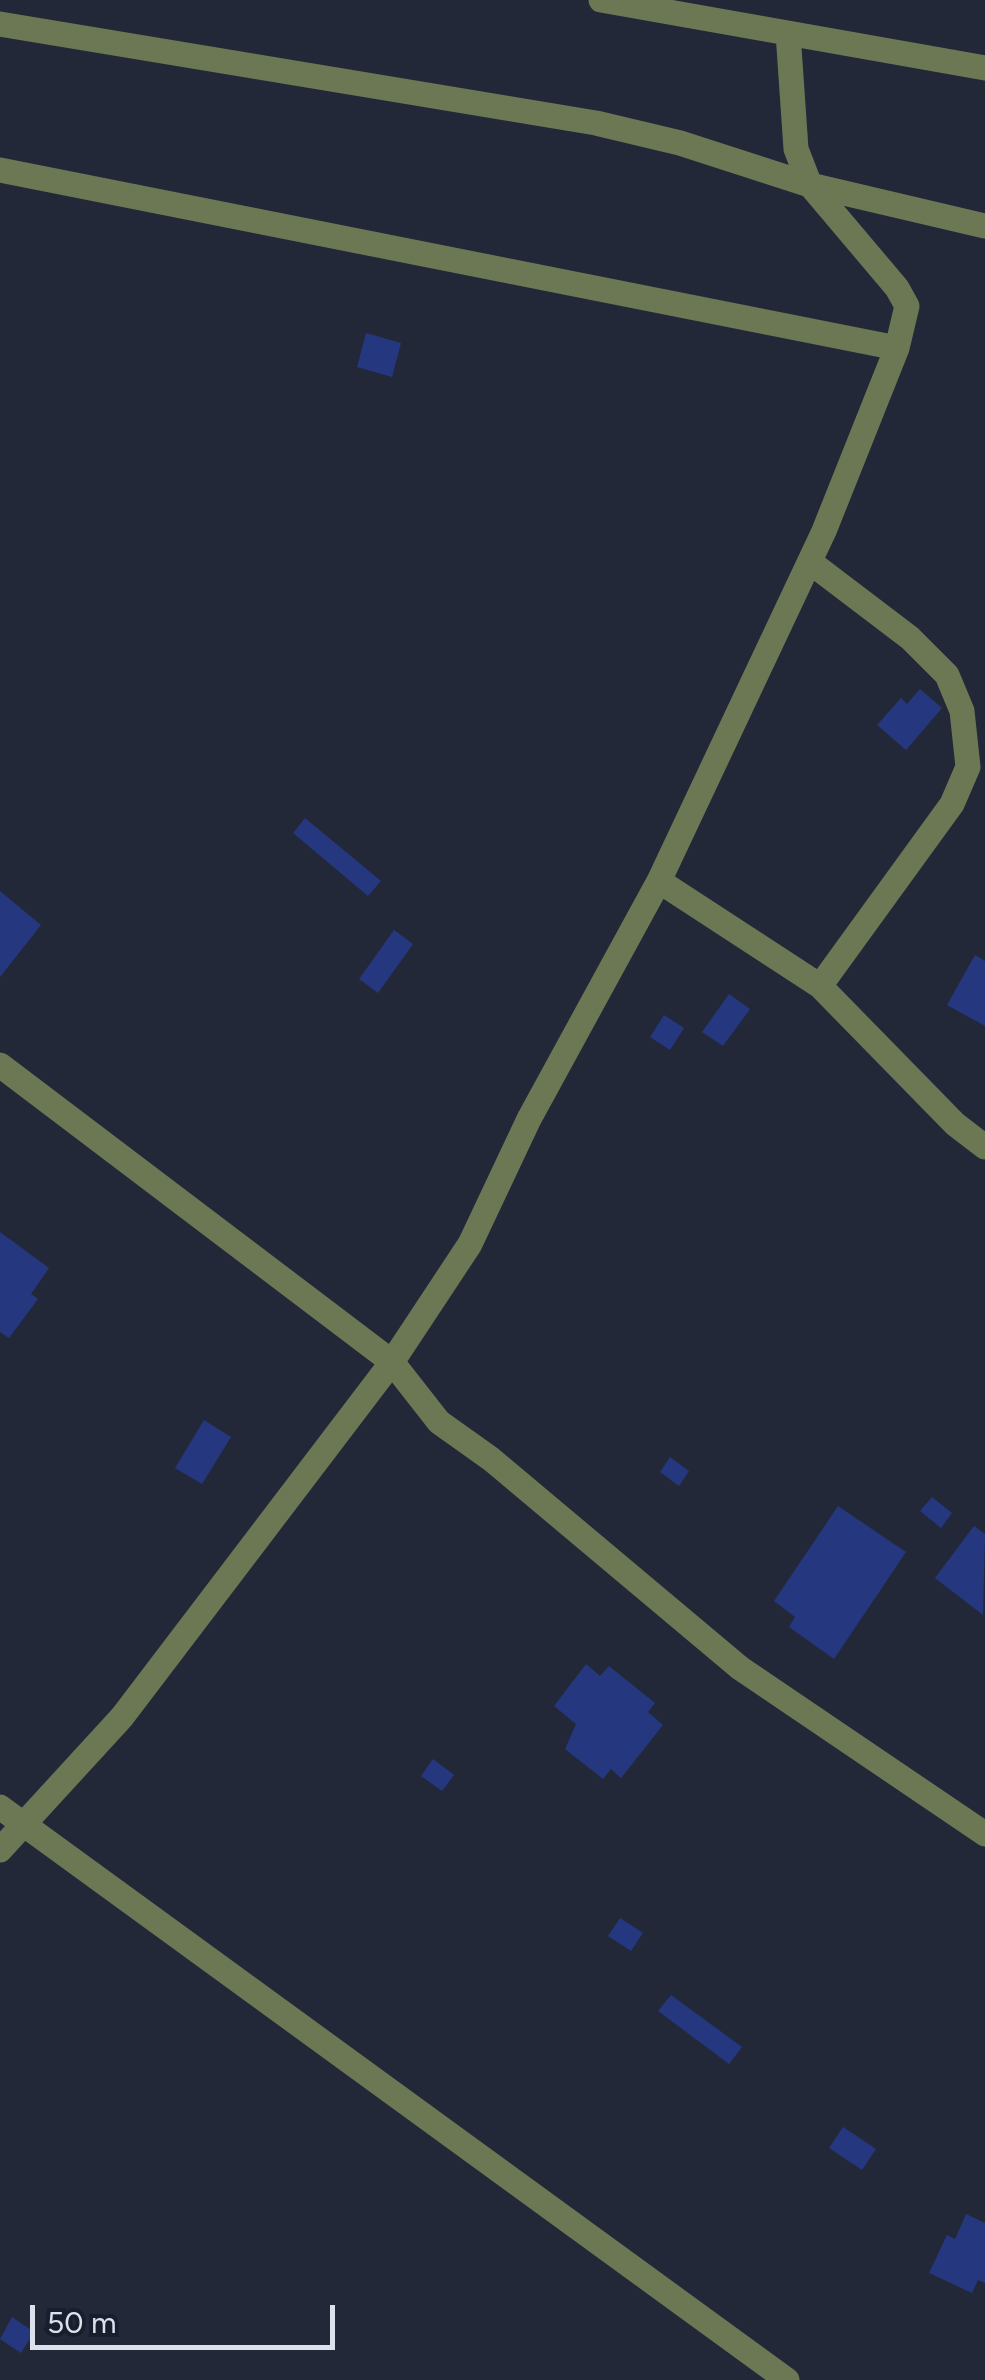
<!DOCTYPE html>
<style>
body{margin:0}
#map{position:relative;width:985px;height:2380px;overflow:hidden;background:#222838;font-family:Figtree,sans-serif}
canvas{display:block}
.scale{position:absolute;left:30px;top:2305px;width:305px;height:45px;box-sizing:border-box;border:5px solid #dce1ec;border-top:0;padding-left:12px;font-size:30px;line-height:35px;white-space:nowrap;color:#dce1ec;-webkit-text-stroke:8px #181e2e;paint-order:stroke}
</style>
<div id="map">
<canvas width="985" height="2380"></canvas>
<div class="scale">50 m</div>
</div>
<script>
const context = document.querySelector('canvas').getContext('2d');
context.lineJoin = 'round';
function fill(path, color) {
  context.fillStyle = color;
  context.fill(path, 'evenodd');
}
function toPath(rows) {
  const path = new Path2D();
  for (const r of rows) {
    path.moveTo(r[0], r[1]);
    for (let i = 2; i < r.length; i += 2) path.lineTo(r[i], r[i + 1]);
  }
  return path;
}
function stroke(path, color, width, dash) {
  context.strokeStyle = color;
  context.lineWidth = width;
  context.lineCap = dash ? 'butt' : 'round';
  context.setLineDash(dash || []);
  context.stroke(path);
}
const building = toPath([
 [366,333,401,343,392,377,357,367],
 [920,689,942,708,906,750,877,725,901,698,907,704],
 [305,818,381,881,368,896,293,833],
 [0,891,41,925,0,977],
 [394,930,413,944,378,993,359,979],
 [975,955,985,961,985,1026,947,1005],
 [729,994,750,1009,723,1046,702,1032],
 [664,1015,684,1028,670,1050,650,1037],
 [0,1232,49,1268,31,1294,38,1299,9,1338,0,1332],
 [204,1420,231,1437,202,1484,175,1468],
 [670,1457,689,1471,679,1486,660,1472],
 [932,1497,952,1513,941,1528,920,1511],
 [838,1506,906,1552,834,1659,789,1627,795,1617,774,1601],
 [974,1526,985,1534,983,1615,935,1578],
 [586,1664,600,1676,609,1666,655,1703,648,1712,663,1725,621,1778,611,1769,603,1779,565,1749,576,1724,554,1706],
 [433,1759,454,1775,442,1791,421,1776],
 [620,1918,643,1933,631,1951,608,1936],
 [671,1995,742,2047,729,2064,658,2011],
 [843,2127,876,2149,862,2170,829,2148],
 [966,2214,985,2223,985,2283,978,2280,972,2293,929,2273,947,2235,955,2239],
 [12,2317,34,2332,21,2353,0,2339]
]);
const minor = toPath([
 [601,0,985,68],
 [0,24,596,123,680,143,810,185,985,226],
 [0,170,897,348],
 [810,562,910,638,947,675,962,711,968,767,952,804,820,986],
 [659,881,820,986,955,1124,985,1147],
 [0,1065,392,1362,439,1422,491,1459,740,1668,985,1834],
 [0,1807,787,2380],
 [0,1850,122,1717,392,1362,470,1244,529,1119,659,881,824,531,897,348,907,306,897,288,810,185,796,149,788,33]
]);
fill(building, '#25387f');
stroke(minor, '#6c7854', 25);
</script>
